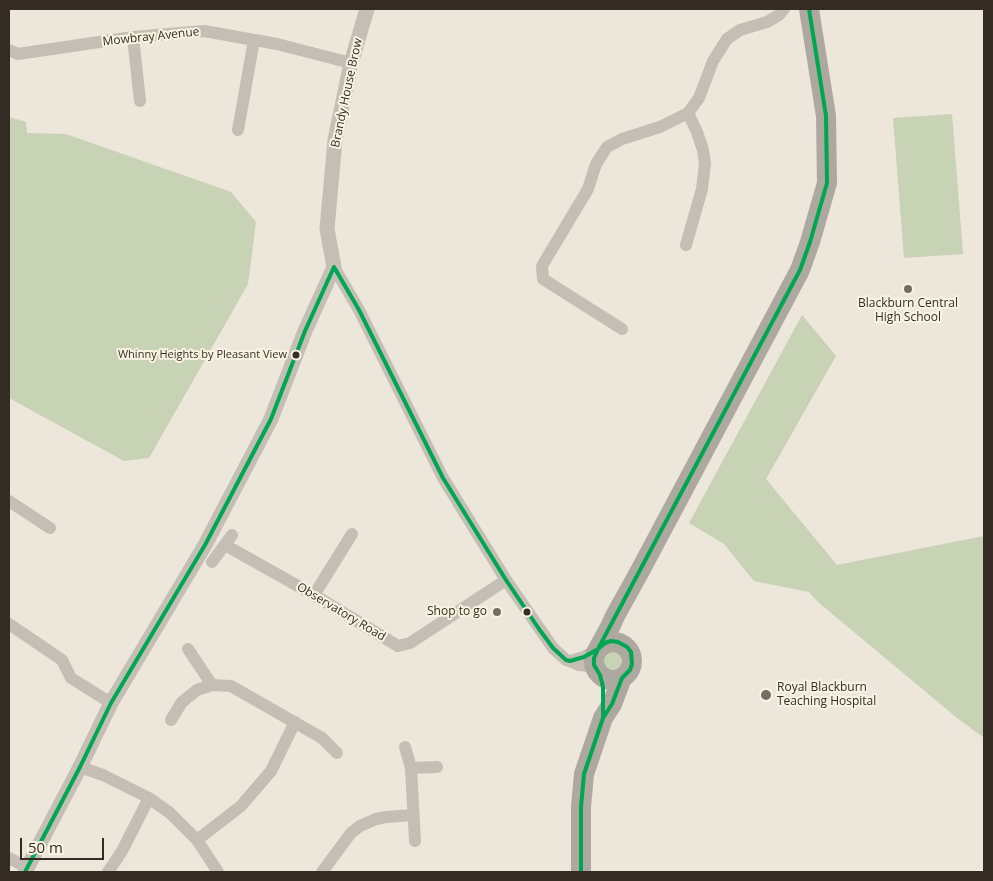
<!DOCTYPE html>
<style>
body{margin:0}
#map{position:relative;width:993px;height:881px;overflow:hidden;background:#ece6db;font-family:"Open Sans",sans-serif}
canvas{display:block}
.frame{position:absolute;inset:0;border:10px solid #342c24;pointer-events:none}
.scale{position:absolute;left:20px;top:838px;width:84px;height:22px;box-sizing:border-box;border:2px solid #342c24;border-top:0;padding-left:6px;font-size:15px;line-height:18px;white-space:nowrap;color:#342c24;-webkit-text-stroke:4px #faf3e2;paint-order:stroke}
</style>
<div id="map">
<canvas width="993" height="881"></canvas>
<div class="frame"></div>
<div class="scale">50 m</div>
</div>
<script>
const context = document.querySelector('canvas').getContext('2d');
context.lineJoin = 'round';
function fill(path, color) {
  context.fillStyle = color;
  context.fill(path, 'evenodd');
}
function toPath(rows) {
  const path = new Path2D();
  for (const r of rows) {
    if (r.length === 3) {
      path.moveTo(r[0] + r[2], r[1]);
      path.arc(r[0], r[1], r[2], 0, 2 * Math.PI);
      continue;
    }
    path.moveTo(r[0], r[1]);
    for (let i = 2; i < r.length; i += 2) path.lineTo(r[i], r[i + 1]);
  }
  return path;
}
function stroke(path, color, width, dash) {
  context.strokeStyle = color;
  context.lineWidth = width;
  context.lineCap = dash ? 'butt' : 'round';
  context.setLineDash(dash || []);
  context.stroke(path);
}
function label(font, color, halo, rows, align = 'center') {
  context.font = font + ' "Open Sans",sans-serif';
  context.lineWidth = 4;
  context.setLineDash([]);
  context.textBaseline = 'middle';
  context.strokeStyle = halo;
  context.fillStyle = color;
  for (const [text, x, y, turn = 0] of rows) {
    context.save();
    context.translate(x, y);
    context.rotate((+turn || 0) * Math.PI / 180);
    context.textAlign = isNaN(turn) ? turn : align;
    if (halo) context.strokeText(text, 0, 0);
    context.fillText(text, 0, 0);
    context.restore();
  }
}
const green = toPath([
 [952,114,963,254,904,258,893,118],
 [9,117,26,122,27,133,66,134,231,192,256,222,248,284,149,458,124,461,9,398],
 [802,315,836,356,766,479,837,565,984,536,984,738,956,717,818,602,809,592,754,581,724,544,689,523],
 [614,661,14]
]);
const minor = toPath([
 [133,37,140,101],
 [9,50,18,54,133,37,204,31,277,44,351,63],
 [238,130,254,40],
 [686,245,702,189,705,164,703,150,697,132,688,113],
 [334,267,359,310,443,478,506,580,553,648,566,660,579,665,589,666,597,671],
 [622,329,543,279,542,266,588,189,596,164,607,147,622,139,660,127,688,113,699,98,713,61,727,39,740,30,767,22,779,15,784,9],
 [9,501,50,528],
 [225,545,314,595,398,646,410,643,506,580],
 [212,562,232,535],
 [314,595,352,534],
 [9,624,62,660,71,678,111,703],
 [188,649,212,685],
 [570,661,584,657,598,649],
 [171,720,182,702,197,690,212,685,231,686,322,738,337,753],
 [405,747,411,768,415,841],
 [80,767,103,775,149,798,170,813,197,840,218,872],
 [411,768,437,767],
 [197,840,241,806,271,771,295,722],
 [9,858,28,868],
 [108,872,122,851,149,798],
 [322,872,351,833,360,826,376,819,386,817,413,815]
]);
const tertiary = toPath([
 [25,872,80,767,111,703,205,545,271,419,305,331,334,267,327,229,335,140,351,63,367,9]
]);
const trunk = toPath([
 [613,661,19],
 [599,647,610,627,615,616,641,569,800,270,810,242,827,183,826,116,809,9],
 [581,872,581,807,584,774,603,718,612,704,622,678]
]);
const bus1 = toPath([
 [334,267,359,310,443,478,506,580,539,629,553,648,566,660,570,661,584,657,598,649],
 [611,641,618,642,627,647,631,652,632,664,630,670,622,678,612,704,603,718,603,687,600,675,594,665,594,658,598,649,605,643,611,641],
 [599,647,800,270,810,242,827,183,826,116,809,9],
 [25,872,80,767,111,703,205,545,271,419,305,331,334,267],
 [581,872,581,807,584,774,603,718]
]);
const markers = [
 [908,289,5,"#746d64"],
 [296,355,4.5,"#342c24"],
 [497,612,5,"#746d64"],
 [527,612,4.5,"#342c24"],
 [766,695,6,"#746d64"]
];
const busNames = [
 ["Whinny Heights by Pleasant View",287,355]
];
const streetNames = [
 ["Mowbray Avenue",151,37,-6],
 ["Brandy House Brow",347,93,-78],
 ["Observatory Road",341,612,31]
];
const poiNames = [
 ["Blackburn Central",908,304],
 ["High School",908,318],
 ["Shop to go",487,612,"right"],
 ["Royal Blackburn",777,688,"left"],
 ["Teaching Hospital",777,702,"left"]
];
fill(green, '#c8d2b4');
stroke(minor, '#c4beb5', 12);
stroke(tertiary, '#c4beb5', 15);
stroke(trunk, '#aea9a0', 20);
stroke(bus1, '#00a651', 4);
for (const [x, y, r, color] of markers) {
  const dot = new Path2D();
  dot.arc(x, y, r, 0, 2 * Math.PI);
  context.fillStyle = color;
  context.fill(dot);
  stroke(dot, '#faf3e2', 2);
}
label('11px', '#342c24', '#faf3e2', busNames, 'right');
label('12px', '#342c24', '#faf3e2', streetNames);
label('12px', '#342c24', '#faf3e2', poiNames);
</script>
